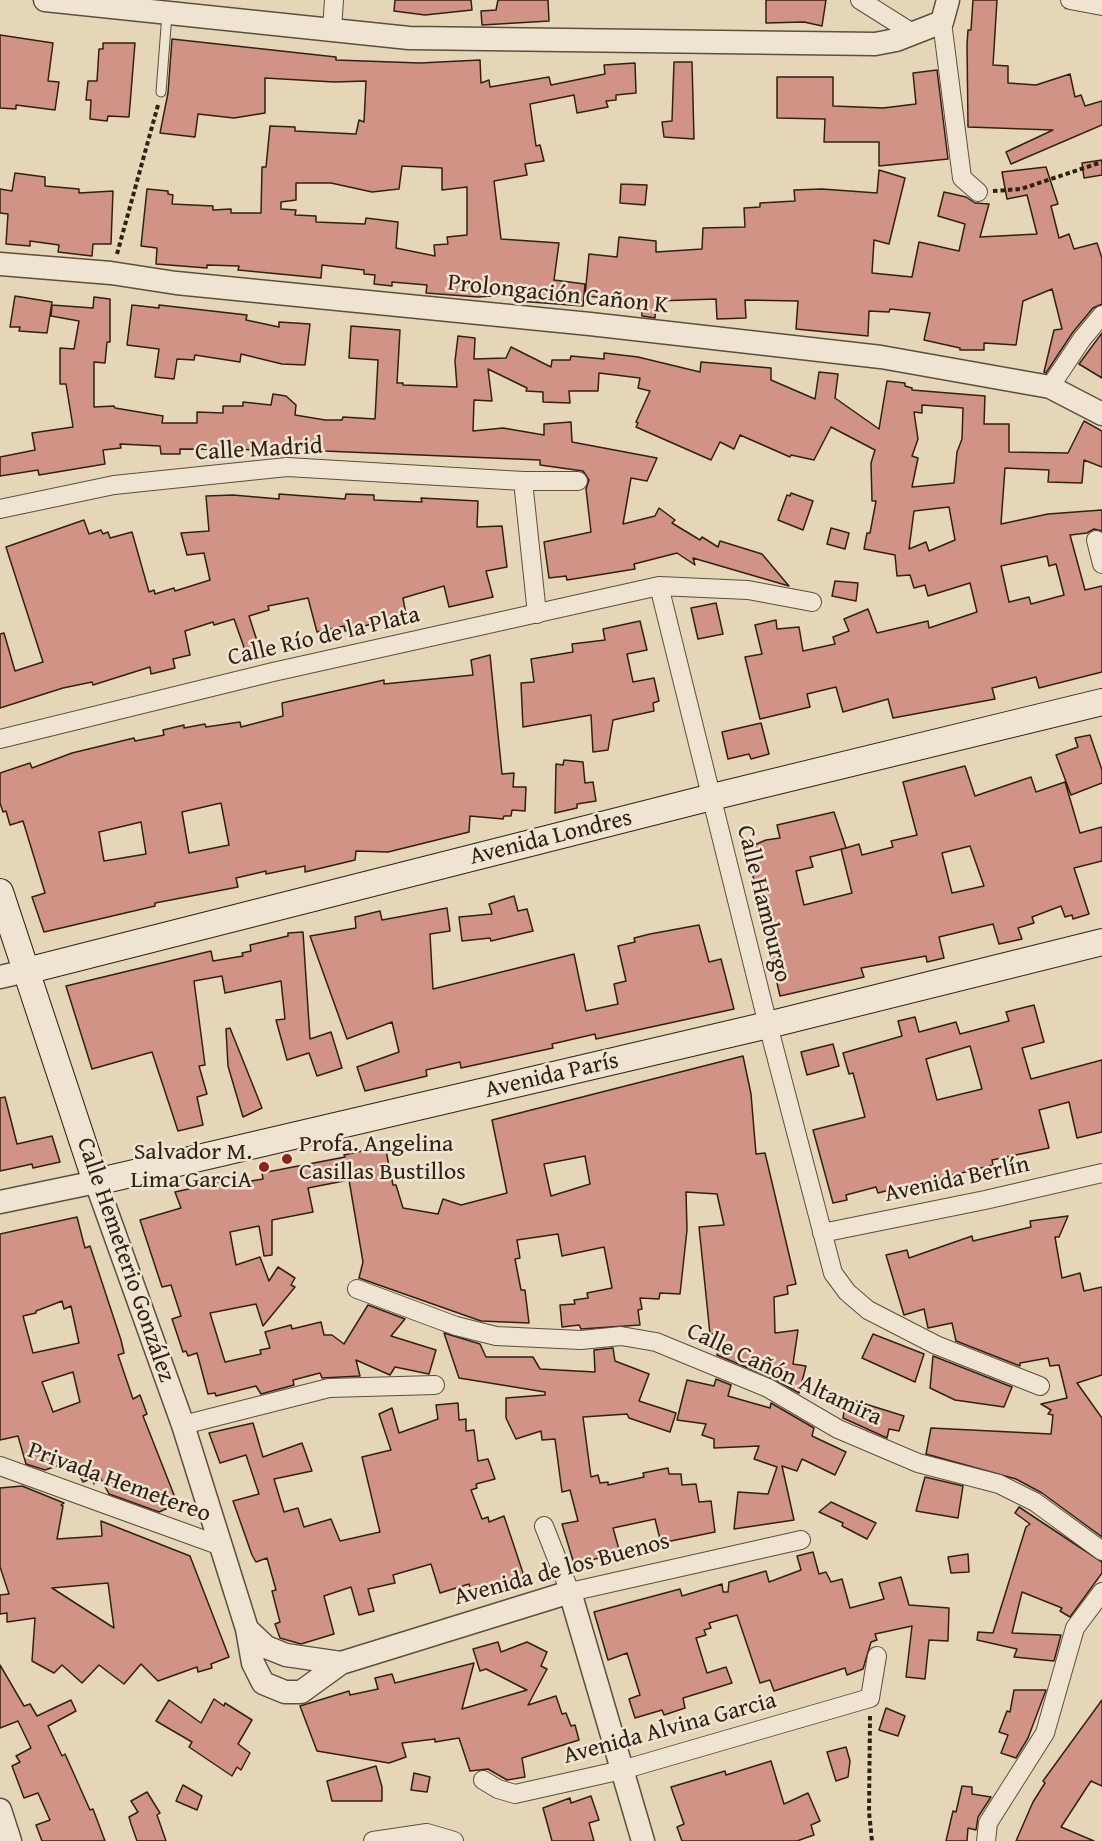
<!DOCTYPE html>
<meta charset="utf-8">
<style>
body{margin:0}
canvas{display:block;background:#e5d6b8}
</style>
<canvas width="1102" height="1841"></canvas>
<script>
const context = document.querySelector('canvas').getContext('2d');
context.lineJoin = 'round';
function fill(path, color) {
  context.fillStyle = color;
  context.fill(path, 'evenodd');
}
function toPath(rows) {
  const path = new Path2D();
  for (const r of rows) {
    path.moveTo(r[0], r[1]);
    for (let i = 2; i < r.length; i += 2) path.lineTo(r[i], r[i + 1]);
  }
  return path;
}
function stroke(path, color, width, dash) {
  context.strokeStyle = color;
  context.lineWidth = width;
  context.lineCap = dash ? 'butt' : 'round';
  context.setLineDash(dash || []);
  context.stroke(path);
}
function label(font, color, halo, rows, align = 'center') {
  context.font = font + ' "Gentium Book Plus",serif';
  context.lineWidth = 5;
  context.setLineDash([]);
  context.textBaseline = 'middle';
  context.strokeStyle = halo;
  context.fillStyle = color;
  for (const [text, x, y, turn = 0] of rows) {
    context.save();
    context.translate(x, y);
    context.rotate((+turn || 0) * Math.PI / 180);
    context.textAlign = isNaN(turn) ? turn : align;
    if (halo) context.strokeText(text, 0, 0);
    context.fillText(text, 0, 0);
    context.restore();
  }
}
const building = toPath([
 [395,0,471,0,472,10,425,15,394,11,395,0],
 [498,0,548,0,549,21,482,25,481,11,496,10,498,0],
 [766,0,826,0,822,26,804,22,766,23,766,0],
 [973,0,997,0,993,65,1008,66,1008,83,1036,85,1070,74,1075,97,1081,95,1085,106,1102,101,1102,125,1011,164,1006,152,1053,130,968,127,967,44,968,30,971,30,973,0],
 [0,35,53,43,48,81,59,82,55,110,16,105,16,109,0,108,0,35],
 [172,39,336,57,336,60,420,63,480,60,481,83,489,80,490,87,549,77,551,85,605,74,604,65,635,63,636,93,616,95,616,100,606,101,608,107,577,113,574,95,530,104,536,146,540,145,544,161,525,164,527,175,494,181,501,239,559,243,554,280,585,284,583,306,518,301,518,294,478,297,426,293,427,285,392,282,392,286,374,284,375,275,364,274,364,270,322,265,321,278,238,270,239,266,207,265,207,268,156,264,157,248,141,246,147,189,168,191,168,194,173,195,172,204,213,206,213,210,231,209,231,213,261,213,262,167,266,167,270,126,295,127,295,131,356,134,359,120,364,122,366,81,334,82,265,78,265,113,234,118,198,114,195,137,160,133,168,93,172,39],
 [402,166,442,168,442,190,467,187,467,235,447,237,448,244,434,245,435,256,396,248,398,222,366,218,365,224,316,222,316,216,295,215,296,210,281,209,281,202,296,200,296,183,331,183,372,192,399,189,402,166],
 [103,43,135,43,129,117,108,116,107,121,90,119,91,100,86,100,88,81,97,81,99,49,103,49,103,43],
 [674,62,692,62,694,139,664,137,662,122,672,121,674,62],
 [937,70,948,159,879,166,879,142,824,142,825,119,777,118,777,77,833,77,833,106,883,108,916,104,913,73,937,70],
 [1102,160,1102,175,1084,178,1082,163,1102,160],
 [1046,167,1058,204,1051,206,1059,238,1069,234,1074,249,1097,243,1102,258,1102,304,1093,308,1073,332,1046,373,1044,372,1054,330,1062,329,1052,289,1023,301,1016,345,984,343,984,350,960,350,960,348,924,340,930,313,890,309,889,312,869,311,868,336,796,329,798,301,745,300,746,318,717,319,716,299,656,301,655,318,642,316,641,301,585,296,589,254,617,257,619,237,656,241,656,252,702,249,703,228,745,227,744,208,760,207,760,203,795,201,794,190,822,189,877,193,879,170,905,178,889,244,874,240,872,273,912,277,919,242,959,251,965,224,938,216,944,192,966,197,975,203,989,204,980,237,1037,234,1027,195,1007,199,1002,172,1046,167],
 [15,173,45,177,45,186,79,189,79,193,113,191,111,244,93,244,92,256,58,252,59,245,30,241,30,246,6,244,8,214,0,213,0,189,12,191,15,173],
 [621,184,647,185,645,205,620,203,621,184],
 [15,296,52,302,47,333,19,331,20,327,10,327,15,296],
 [94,297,110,299,110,342,107,342,105,363,94,362,94,407,114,406,115,408,163,416,162,423,197,423,197,412,223,413,223,406,243,406,243,402,271,405,273,394,286,396,296,405,295,415,325,420,342,420,343,417,375,419,378,360,349,358,351,326,400,330,397,383,403,383,403,385,457,387,455,361,458,336,475,338,474,359,506,358,511,347,551,367,552,360,570,360,571,356,604,359,604,353,638,357,700,372,701,362,771,368,771,380,815,399,819,372,838,374,835,398,879,429,887,381,905,383,905,386,912,388,912,390,985,396,984,424,1009,424,1009,452,1068,453,1084,421,1102,431,1102,467,1084,460,1082,483,1048,482,1049,470,1005,468,1001,524,1048,514,1102,510,1102,531,1094,529,1087,533,1070,535,1085,590,1102,586,1102,672,1039,688,1036,677,992,688,995,699,893,718,888,699,843,712,836,687,807,694,810,707,760,719,745,657,762,654,755,625,776,620,777,629,799,627,803,651,835,644,833,637,849,631,844,619,868,609,877,633,928,621,929,628,977,612,970,583,928,596,925,585,914,588,910,575,897,576,895,555,864,549,867,533,870,533,876,501,872,501,871,463,875,450,831,427,814,460,791,455,790,457,740,435,734,449,720,442,711,460,636,427,638,423,636,422,650,391,638,388,640,378,599,373,598,391,569,391,570,403,543,402,543,392,526,391,527,388,488,369,492,401,474,400,473,431,503,428,544,435,544,424,571,422,572,442,657,458,647,481,631,478,623,524,655,516,659,508,675,520,672,523,700,540,702,537,718,547,720,541,762,554,789,586,693,558,695,565,677,553,634,564,635,569,567,580,566,576,549,578,544,542,591,532,586,489,589,480,583,471,540,465,540,460,324,451,292,446,292,450,180,449,180,454,161,454,160,446,120,444,121,448,103,450,105,464,39,475,38,470,0,476,0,457,35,450,32,433,73,427,66,384,60,384,60,348,74,349,79,321,51,316,52,305,93,308,94,297],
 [922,405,963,408,962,439,957,452,954,483,912,487,918,458,912,456,918,439,914,412,922,413,922,405],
 [949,507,955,540,929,551,926,542,909,549,914,511,949,507],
 [1047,556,1049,566,1056,564,1064,595,1031,604,1029,597,1009,602,1001,566,1047,556],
 [132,305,159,308,159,305,247,315,246,320,279,327,279,322,310,324,305,365,282,364,241,354,240,362,195,355,194,360,177,359,174,379,155,377,159,349,127,345,132,305],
 [1102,333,1102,378,1079,364,1102,333],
 [791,493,813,501,803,530,778,520,787,495,790,496,791,493],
 [279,494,345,499,346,494,374,495,374,500,422,502,421,498,478,501,477,527,502,526,507,567,486,571,493,597,449,607,444,586,403,598,406,615,345,631,344,626,317,632,308,598,268,606,269,610,249,616,260,650,246,653,234,619,214,625,213,622,185,631,190,655,173,659,175,668,151,674,150,667,93,685,92,682,63,688,0,708,0,634,4,633,15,671,43,662,6,547,84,520,89,534,101,530,103,534,108,532,110,538,132,532,149,592,154,590,155,594,174,588,175,591,210,580,204,553,187,555,181,533,209,531,206,496,233,495,279,499,279,494],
 [831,528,849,533,845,549,827,544,831,528],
 [835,581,858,583,856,601,832,596,835,581],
 [716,603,723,634,698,639,691,608,716,603],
 [640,621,647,650,627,654,633,682,654,678,659,701,653,703,654,711,613,720,608,750,593,752,591,715,523,727,521,683,534,682,531,659,573,652,572,644,605,640,603,629,640,621],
 [490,655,502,774,514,773,513,787,526,787,525,811,512,810,511,816,504,816,503,819,470,816,469,832,388,852,356,851,355,860,305,872,305,866,266,874,266,871,236,878,238,887,155,903,155,906,44,932,32,897,45,893,23,821,10,825,6,811,3,812,0,803,0,773,30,763,32,768,72,753,134,738,135,741,164,735,163,730,184,725,184,728,205,724,206,727,240,722,241,727,283,716,282,703,384,680,384,684,473,675,471,660,490,655],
 [221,803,229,845,189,853,182,812,221,803],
 [141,822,146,854,104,861,99,832,141,822],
 [761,723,769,754,751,759,749,754,728,759,722,732,761,723],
 [1090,735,1102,770,1102,783,1071,795,1056,755,1078,747,1075,738,1090,735],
 [564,760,583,762,585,783,593,782,596,801,577,804,577,808,555,813,556,764,563,765,564,760],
 [965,766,975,796,1031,777,1036,792,1065,782,1080,833,1102,827,1102,861,1074,868,1089,914,1073,919,1072,915,1065,917,1061,906,1032,917,1034,923,1018,928,1022,939,999,944,993,924,939,937,944,958,927,962,926,956,861,968,864,977,780,996,769,947,777,945,759,880,754,881,747,848,766,840,780,838,777,825,834,812,846,848,859,844,862,855,893,847,891,841,917,835,903,782,965,766],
 [970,846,984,886,952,893,942,853,970,846],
 [846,848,841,849,852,893,804,905,796,871,813,867,810,857,846,848],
 [514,896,518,911,527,909,533,931,491,941,490,938,462,941,459,917,492,914,489,904,514,896],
 [447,908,450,931,430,934,433,989,574,954,586,1011,618,1004,614,984,626,981,618,946,635,942,634,938,650,934,699,925,709,962,721,959,734,1009,596,1039,595,1034,552,1044,553,1048,461,1068,460,1062,426,1070,427,1076,365,1091,357,1067,399,1052,392,1022,347,1039,310,936,356,928,355,917,380,911,382,920,447,908],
 [303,932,310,1039,331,1032,342,1068,317,1076,309,1053,287,1060,276,1020,285,1019,281,981,225,993,222,976,194,981,205,1065,199,1066,207,1094,197,1097,203,1125,178,1131,152,1052,92,1069,66,986,211,951,213,961,243,956,242,953,251,951,250,945,288,936,288,933,303,932],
 [1034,1005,1044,1042,1022,1048,1031,1079,1102,1060,1102,1132,1077,1138,1069,1102,1039,1110,1049,1148,992,1160,993,1165,934,1180,936,1188,918,1192,916,1183,878,1193,876,1187,846,1195,847,1200,833,1203,813,1130,865,1117,853,1073,849,1074,843,1053,902,1036,898,1021,915,1017,919,1032,956,1022,960,1034,1009,1021,1006,1012,1034,1005],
 [970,1046,982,1089,937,1100,926,1059,970,1046],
 [230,1028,262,1108,243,1117,228,1066,226,1029,230,1028],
 [833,1044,839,1066,807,1075,801,1052,833,1044],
 [743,1056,751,1094,756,1154,765,1153,796,1284,787,1286,788,1294,774,1297,775,1333,798,1330,793,1364,806,1366,799,1393,772,1378,717,1355,721,1334,710,1334,699,1227,724,1225,717,1194,686,1192,687,1230,680,1294,660,1293,659,1299,640,1298,642,1309,638,1310,640,1325,581,1329,579,1325,562,1327,560,1305,575,1304,574,1300,588,1298,587,1293,612,1288,604,1247,562,1256,558,1234,517,1240,520,1258,515,1259,521,1290,525,1290,529,1323,481,1321,359,1278,363,1262,349,1180,308,1188,313,1212,272,1220,272,1255,264,1256,259,1226,230,1232,236,1265,260,1257,269,1281,278,1267,295,1278,291,1285,295,1287,263,1326,256,1304,210,1313,225,1362,261,1354,260,1350,270,1348,265,1332,291,1325,292,1329,321,1322,324,1335,332,1335,344,1344,368,1305,405,1319,391,1336,436,1350,429,1374,395,1367,390,1375,356,1360,360,1376,322,1378,320,1373,293,1380,294,1385,261,1394,256,1386,216,1396,215,1393,208,1394,197,1353,188,1356,186,1351,183,1352,172,1319,181,1316,171,1285,162,1287,140,1220,181,1208,175,1192,220,1182,221,1186,263,1179,262,1173,345,1157,344,1155,385,1146,393,1185,396,1185,403,1208,438,1214,443,1199,461,1205,507,1193,492,1120,743,1056],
 [585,1156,590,1184,551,1196,544,1164,585,1156],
 [5,1097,17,1144,52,1136,60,1162,33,1168,32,1164,0,1171,0,1098,5,1097],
 [1068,1216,1059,1237,1055,1237,1062,1278,1080,1273,1084,1291,1102,1287,1102,1375,1077,1383,1102,1418,1102,1537,1042,1493,1016,1479,926,1454,931,1428,1051,1434,1053,1415,1048,1414,1051,1410,1041,1404,1067,1398,1059,1365,1050,1366,1048,1358,1020,1363,1020,1366,956,1341,952,1323,928,1328,924,1309,904,1315,886,1255,907,1250,909,1258,972,1236,973,1241,1031,1227,1030,1221,1068,1216],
 [77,1217,85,1248,90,1246,121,1340,124,1353,118,1355,133,1399,140,1395,147,1414,143,1416,176,1500,168,1504,170,1507,159,1512,109,1494,101,1479,94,1484,92,1478,83,1482,72,1461,45,1470,26,1464,18,1436,0,1440,0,1234,77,1217],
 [62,1301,64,1309,71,1306,79,1343,33,1353,23,1316,36,1313,36,1311,62,1301],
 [73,1372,80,1402,53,1412,42,1382,73,1372],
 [444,1333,480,1344,486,1357,533,1357,540,1369,595,1372,594,1350,613,1348,615,1361,649,1374,639,1401,676,1413,670,1432,629,1418,627,1414,583,1417,591,1477,598,1475,600,1483,608,1482,608,1485,644,1477,643,1473,668,1468,669,1474,681,1474,682,1485,696,1484,699,1502,711,1501,715,1532,661,1543,655,1519,613,1528,620,1553,574,1564,562,1524,578,1521,570,1490,562,1492,555,1439,542,1440,541,1431,516,1439,506,1418,506,1398,545,1395,545,1392,459,1378,444,1333],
 [873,1334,924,1354,915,1382,862,1358,873,1334],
 [933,1356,1012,1387,1004,1407,955,1400,930,1388,933,1356],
 [716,1379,731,1385,728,1396,770,1408,771,1403,814,1428,812,1436,846,1452,835,1475,802,1459,797,1471,782,1466,794,1520,734,1529,738,1492,768,1494,777,1467,754,1459,759,1446,714,1448,714,1439,702,1435,706,1424,677,1420,687,1380,714,1386,716,1379],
 [846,1398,904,1416,899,1431,889,1429,887,1438,843,1418,846,1398],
 [458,1403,459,1420,466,1419,466,1431,474,1430,478,1461,488,1459,495,1479,476,1484,477,1488,471,1490,482,1519,488,1517,489,1522,504,1516,525,1579,472,1595,469,1584,440,1593,431,1564,393,1575,395,1583,368,1589,374,1611,359,1615,351,1587,324,1596,334,1634,301,1644,280,1638,275,1624,280,1622,272,1591,276,1590,267,1558,256,1562,252,1555,233,1501,259,1494,246,1455,220,1463,209,1433,253,1423,263,1457,302,1443,312,1471,274,1479,284,1512,298,1508,304,1527,331,1519,340,1541,380,1532,362,1457,391,1450,379,1414,392,1408,399,1433,438,1419,436,1405,458,1403],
 [925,1477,963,1486,958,1518,916,1511,925,1477],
 [22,1486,64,1503,61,1505,63,1506,57,1539,102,1536,101,1521,190,1556,229,1657,211,1664,212,1668,198,1672,197,1667,158,1681,141,1664,124,1684,99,1665,82,1683,62,1665,54,1673,32,1661,35,1618,7,1622,7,1613,0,1614,0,1595,9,1594,0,1567,0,1488,22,1486],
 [108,1583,114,1628,52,1588,108,1583],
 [831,1502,876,1523,867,1539,842,1526,843,1523,819,1512,831,1502],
 [1019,1507,1102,1562,1102,1573,1070,1617,1060,1611,1062,1608,1022,1592,1012,1633,1061,1635,1054,1661,1014,1657,1017,1649,977,1640,978,1632,993,1633,1026,1527,1030,1524,1015,1513,1019,1507],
 [813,1552,819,1574,826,1572,831,1582,842,1579,850,1608,884,1599,879,1583,901,1577,909,1605,949,1608,948,1641,929,1640,925,1679,906,1677,912,1626,875,1634,877,1640,871,1642,863,1669,847,1675,845,1668,774,1691,770,1680,760,1683,737,1615,709,1623,711,1628,704,1630,706,1635,696,1638,707,1673,726,1667,732,1683,683,1698,685,1708,664,1715,662,1710,635,1718,629,1699,640,1695,627,1653,608,1660,594,1612,680,1589,682,1596,722,1584,723,1592,728,1592,729,1582,766,1571,769,1582,801,1570,797,1556,813,1552],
 [968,1554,969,1572,951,1573,948,1557,968,1554],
 [498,1642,501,1652,527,1642,547,1652,541,1666,547,1669,528,1705,556,1696,562,1714,566,1713,571,1726,575,1725,579,1740,522,1758,525,1777,507,1780,488,1769,470,1771,459,1738,435,1742,435,1739,402,1743,406,1757,389,1763,317,1751,300,1706,349,1691,350,1695,378,1689,375,1678,392,1674,395,1683,474,1663,462,1709,527,1690,486,1669,480,1671,473,1649,498,1642],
 [0,1665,24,1706,30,1704,37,1716,71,1700,76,1711,48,1726,62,1756,65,1754,90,1810,93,1809,105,1841,42,1841,36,1825,50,1820,38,1793,24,1798,12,1766,20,1762,16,1756,31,1748,18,1721,0,1728,0,1665],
 [1014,1690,1046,1690,1028,1738,1016,1758,1001,1753,1008,1735,999,1732,1007,1711,1010,1712,1014,1690],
 [214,1699,224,1706,225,1703,252,1720,238,1744,250,1753,241,1770,237,1767,232,1776,189,1747,192,1742,156,1721,169,1700,201,1723,214,1699],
 [1102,1700,1102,1786,1091,1781,1061,1827,1094,1841,1016,1841,1033,1802,1045,1783,1043,1781,1102,1700],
 [886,1708,905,1716,898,1736,879,1730,886,1708],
 [846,1747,850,1761,848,1777,836,1781,827,1752,846,1747],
 [771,1761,784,1804,808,1793,820,1821,811,1825,814,1835,797,1841,682,1841,677,1827,684,1824,671,1787,725,1771,726,1775,771,1761],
 [376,1766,382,1787,382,1801,332,1801,327,1781,376,1766],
 [414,1773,430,1777,427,1792,411,1790,414,1773],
 [183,1785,202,1796,197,1810,176,1801,183,1785],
 [962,1786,972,1787,972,1794,991,1797,978,1817,976,1830,968,1828,967,1841,946,1841,953,1811,956,1812,962,1786],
 [147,1792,160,1813,157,1815,166,1841,137,1841,131,1824,129,1817,138,1812,131,1801,147,1792],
 [591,1796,599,1820,589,1823,594,1841,552,1841,543,1808,570,1798,571,1803,591,1796]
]);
const path = toPath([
 [993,191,1021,189,1102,162],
 [117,254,158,105],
 [870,1716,869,1812,872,1841]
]);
const service = toPath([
 [161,92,167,14]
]);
const minor = toPath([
 [860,0,914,34],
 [1070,0,1102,6],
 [942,22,962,178,978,192],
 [332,29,334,0],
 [1050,387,1082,339,1102,315],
 [523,481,537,614],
 [0,509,114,485,287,467,523,481,578,481],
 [1096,540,1102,564],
 [659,586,768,1025,833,1273,847,1292,868,1310,936,1345,1040,1386],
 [0,739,273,672,659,586,748,590,812,602],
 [822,1233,985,1200,1102,1173],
 [357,1289,456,1326,496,1336,581,1340,621,1336,656,1342,768,1388,838,1429,918,1463,999,1484,1035,1502,1102,1551],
 [183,1425,329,1388,435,1385],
 [0,1466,221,1546],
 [544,1526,570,1592,801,1540],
 [483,1780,498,1789,515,1794,622,1770,870,1698,877,1656],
 [373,1841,427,1833,454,1841],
 [986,1841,988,1823,1045,1733,1075,1628,1102,1592]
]);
const tertiary = toPath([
 [45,0,409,38,875,44,896,40,942,22,948,0],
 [0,264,111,273,176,283,590,324,881,357,1050,387,1102,414],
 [0,977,26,971],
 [0,1202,96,1182,183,1425,247,1629,253,1663,263,1683,285,1692,301,1692,341,1663,570,1592,643,1841],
 [247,1629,266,1647,286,1655,341,1663],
 [0,1810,10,1841]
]);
const secondary = toPath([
 [0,892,96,1182,768,1025,1102,942],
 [26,971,712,797,1102,702]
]);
const markers = [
 [287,1159,6,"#8f2418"],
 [264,1167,6,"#8f2418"]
];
const streetNames = [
 ["Prolongación Cañon K",558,295,6],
 ["Calle Madrid",259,450,-3],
 ["Calle Río de la Plata",324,637,-13],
 ["Avenida Londres",551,838,-14],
 ["Calle Hamburgo",763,904,76],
 ["Avenida París",552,1076,-13],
 ["Avenida Berlín",957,1180,-12],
 ["Calle Hemeterio González",125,1260,71],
 ["Calle Cañón Altamira",784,1375,25],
 ["Privada Hemetereo",119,1483,20],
 ["Avenida de los Buenos",562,1570,-15],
 ["Avenida Alvina Garcia",670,1729,-15]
];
const poiNames = [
 ["Profa. Angelina",299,1145],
 ["Casillas Bustillos",299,1173],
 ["Salvador M.",252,1153,"right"],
 ["Lima GarciA",252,1181,"right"]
];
fill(building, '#d29387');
stroke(building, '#2f2213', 1.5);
stroke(service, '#5c4f3c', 11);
stroke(minor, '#5c4f3c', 20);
stroke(tertiary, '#5c4f3c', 25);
stroke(secondary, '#2f2213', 28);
stroke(path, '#2f2213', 4, [4.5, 3]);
stroke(service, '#eee4d1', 9);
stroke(minor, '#eee4d1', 18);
stroke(tertiary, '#eee4d1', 22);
stroke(secondary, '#eee4d1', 26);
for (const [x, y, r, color] of markers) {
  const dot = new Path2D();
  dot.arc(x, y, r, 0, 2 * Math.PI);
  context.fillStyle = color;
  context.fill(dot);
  stroke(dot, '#eee4d1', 2);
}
label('24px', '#2f2213', '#eee4d1', streetNames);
label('24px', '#2f2213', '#eee4d1', poiNames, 'left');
</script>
